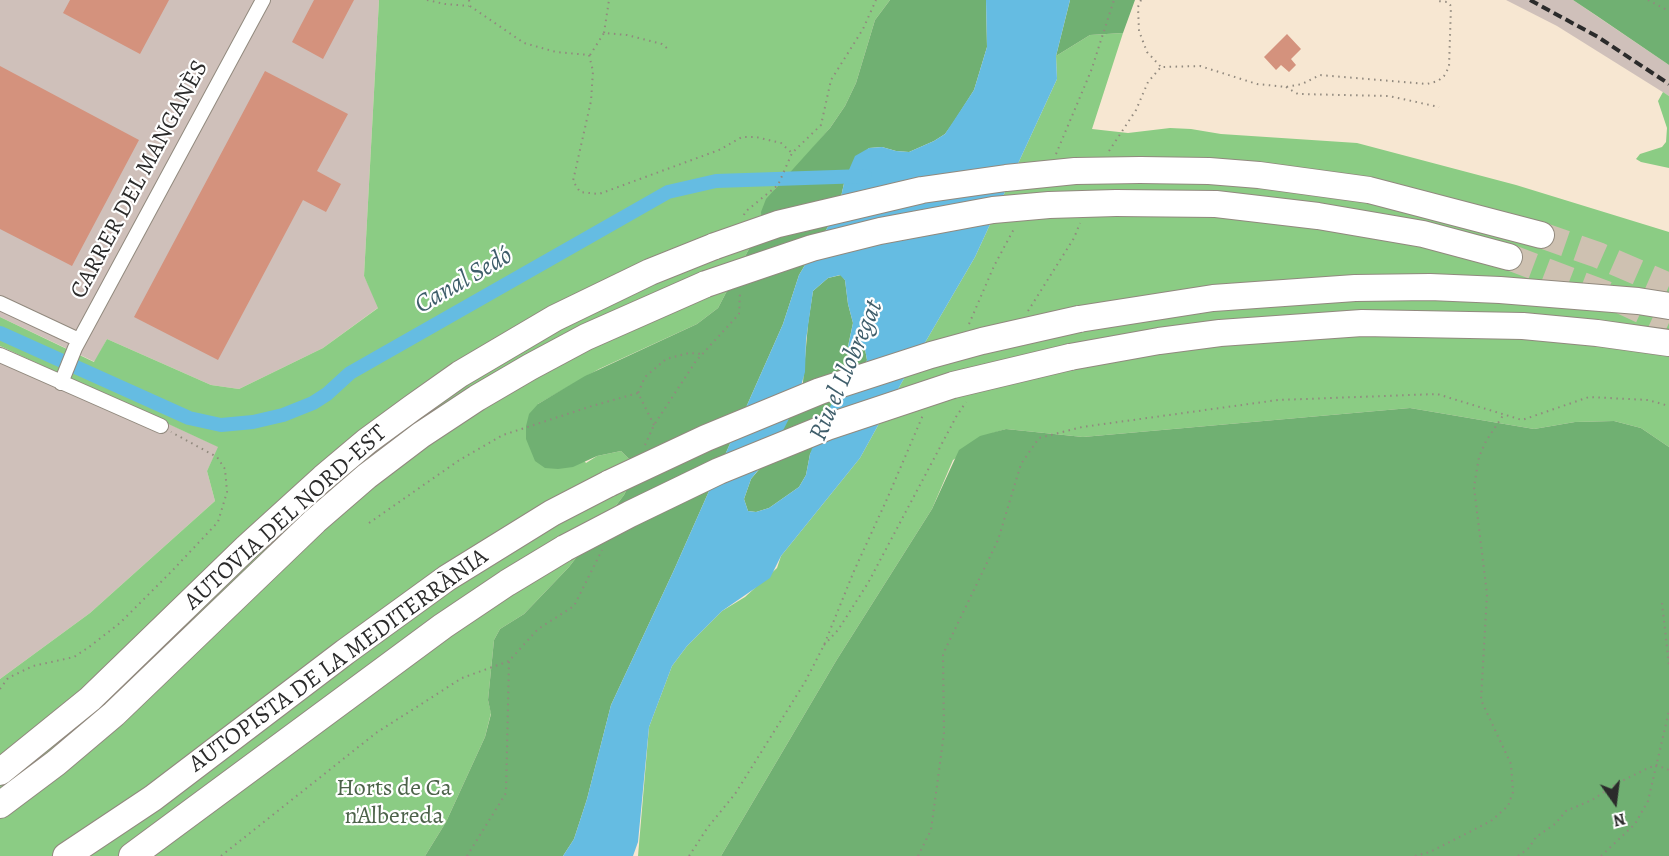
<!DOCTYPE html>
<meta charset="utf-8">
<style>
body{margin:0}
#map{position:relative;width:1669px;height:856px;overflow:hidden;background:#f7e7d2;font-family:Alegreya,serif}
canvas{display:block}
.north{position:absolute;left:1585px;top:772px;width:60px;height:60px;-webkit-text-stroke:4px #fff;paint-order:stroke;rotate:166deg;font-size:16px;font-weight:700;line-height:24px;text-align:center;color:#2b2b2b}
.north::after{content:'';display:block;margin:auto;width:21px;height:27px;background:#2b2b2b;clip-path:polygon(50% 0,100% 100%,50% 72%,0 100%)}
</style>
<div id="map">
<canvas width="1669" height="856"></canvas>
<div class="north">N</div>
</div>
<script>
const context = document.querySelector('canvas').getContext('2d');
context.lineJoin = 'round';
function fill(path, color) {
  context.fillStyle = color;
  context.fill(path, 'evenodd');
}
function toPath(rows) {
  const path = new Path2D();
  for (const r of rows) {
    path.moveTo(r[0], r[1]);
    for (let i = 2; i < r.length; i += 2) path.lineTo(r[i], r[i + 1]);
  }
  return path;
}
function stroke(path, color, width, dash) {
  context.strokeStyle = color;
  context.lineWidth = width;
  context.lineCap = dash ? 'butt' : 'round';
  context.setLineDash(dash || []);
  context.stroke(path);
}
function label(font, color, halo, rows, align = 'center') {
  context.font = font + ' Alegreya,serif';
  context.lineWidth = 4.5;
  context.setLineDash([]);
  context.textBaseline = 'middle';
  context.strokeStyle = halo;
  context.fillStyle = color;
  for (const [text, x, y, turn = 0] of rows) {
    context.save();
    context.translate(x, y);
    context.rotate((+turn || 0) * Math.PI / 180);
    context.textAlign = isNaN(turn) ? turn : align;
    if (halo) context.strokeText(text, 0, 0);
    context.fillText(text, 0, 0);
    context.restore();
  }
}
const industrial = toPath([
 [0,0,379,0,364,276,379,307,323,348,239,389,211,385,107,339,95,362,0,317],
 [1506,0,1573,0,1669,65,1669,96,1557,26],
 [0,346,219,447,207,471,215,501,90,613,0,679]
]);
const green = toPath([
 [379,0,890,0,875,20,856,83,845,106,830,128,794,170,775,189,762,224,718,308,697,324,599,369,538,404,586,463,597,456,621,451,629,459,631,471,630,483,624,495,569,567,524,614,500,629,494,640,488,700,491,713,485,737,446,822,425,856,0,856,0,679,90,613,215,501,207,471,218,447,0,346,0,317,94,362,107,339,211,385,239,389,323,348,378,308,364,276],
 [1123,33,1092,129,1128,133,1170,128,1191,129,1221,134,1357,143,1516,185,1669,232,1669,447,1641,428,1614,421,1575,422,1534,429,1410,408,1083,437,1006,429,993,433,953,460,932,509,836,661,721,856,638,856,649,727,672,666,687,646,722,611,745,597,777,568,781,556,860,458,902,382,975,257,1057,79,1056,56,1090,35],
 [1663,92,1669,96,1669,168,1641,162,1636,159,1640,154,1662,147,1666,142,1667,128,1658,101]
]);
const forest = toPath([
 [890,0,986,0,987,47,974,90,953,123,945,134,934,141,909,152,896,151,882,147,869,148,851,168,845,179,838,210,799,275,783,324,674,570,611,705,587,799,574,839,563,856,425,856,446,822,485,737,491,714,488,700,494,640,500,629,524,614,569,567,624,495,630,483,631,471,629,459,621,451,597,456,573,467,558,469,545,468,535,461,526,439,526,426,529,414,538,404,585,376,697,324,718,308,762,224,761,212,766,199,830,128,845,106,856,83,875,20],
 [1070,0,1135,0,1123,33,1090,35,1056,56],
 [1573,0,1669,0,1669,65,1597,16],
 [841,275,845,280,848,304,853,323,848,346,859,347,865,349,867,360,865,366,810,454,806,475,799,487,769,508,756,512,748,511,744,499,751,479,767,460,797,400,803,382,808,324,813,291,828,278],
 [1410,408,1534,429,1575,422,1614,421,1641,428,1669,447,1669,856,721,856,836,661,932,509,959,450,980,436,1006,429,1083,437]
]);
const water = toPath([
 [986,0,1070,0,1056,56,1057,79,975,257,902,382,860,458,781,556,770,578,722,611,687,646,672,666,649,727,638,842,633,856,563,856,574,839,587,799,611,705,674,570,783,324,799,275,838,210,845,179,855,156,869,148,882,147,896,151,909,152,934,141,945,134,974,90,987,47],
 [840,275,845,280,848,304,853,323,848,347,859,347,865,349,867,360,865,366,834,399,822,423,810,454,806,475,799,487,769,508,756,512,748,511,744,499,751,479,771,454,795,407,805,372,806,340,813,291,828,278]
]);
const canal = toPath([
 [0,333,189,418,221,425,253,422,283,415,313,403,327,394,350,373,668,192,716,181,865,176]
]);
const building = toPath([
 [70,0,169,0,140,54,63,13],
 [314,0,354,0,323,59,292,42],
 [1287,34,1301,49,1291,59,1296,65,1289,72,1281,65,1276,70,1264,57],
 [0,66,139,140,72,266,0,229],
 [265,71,348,114,317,171,341,184,326,212,303,200,218,360,134,317]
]);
const highwayTunnel = toPath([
 [1541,235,1598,255,1669,286],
 [1509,257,1606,294,1669,323]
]);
const path = toPath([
 [427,0,445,4,469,6],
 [469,0,470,6,524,43,556,52,589,55,593,71,591,101,573,181,580,192,599,194,719,150,742,137,756,137,781,143,792,153],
 [1141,0,1138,7,1139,31,1147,52,1161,67],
 [1648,0,1669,11],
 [604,33,609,0],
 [590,55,604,33,627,35,662,44,668,49],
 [1286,87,1298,94,1389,96,1439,107],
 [1109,151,1136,110,1148,82,1161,67,1200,66,1257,84,1286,87,1302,84,1320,75,1427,84,1438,81,1444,76,1449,67,1451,6,1448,2,1437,1],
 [1056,154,1091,71,1114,0],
 [744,215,745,212,778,185,792,153,821,125,831,80,863,29,876,0],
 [1028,311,1074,238,1080,223],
 [969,324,994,266,1015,227],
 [654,425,638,393,645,377,666,359,689,353,702,354],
 [645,445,654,425,696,361,739,314,740,293],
 [369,523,458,461,503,435,592,406,638,393],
 [1662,603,1669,665],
 [824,645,838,630,868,583,956,417,966,402],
 [0,689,8,678,33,666,74,657,89,647,120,623,171,572,218,522,227,492,225,469,217,457,171,432],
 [221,856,376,733,462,678,509,661],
 [467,856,506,793,509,661,538,629,574,606,602,550],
 [689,856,708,827,735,794,805,682,824,645,854,571,887,499,923,415],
 [918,856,931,830,944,733,943,654,998,540,1021,464,1039,438,1082,427,1278,400,1437,394,1522,420,1589,397,1648,400,1669,406],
 [1415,856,1430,852,1491,821,1508,806,1513,792,1511,764,1481,700,1487,594,1474,487,1479,457,1486,441,1504,414],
 [1518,856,1529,848,1536,837,1555,824,1566,811,1592,800,1616,784,1646,769,1656,765,1669,770],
 [1601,856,1635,824,1648,801,1669,711]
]);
const street = toPath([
 [0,303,79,340],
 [0,355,161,426],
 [61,383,75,348,263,0]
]);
const highway = toPath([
 [1140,170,1209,171,1259,175,1369,190,1541,235],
 [1116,203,1216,204,1318,216,1423,234,1509,257],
 [1079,319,1213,298,1355,288,1430,287,1500,290,1638,301,1669,306],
 [1070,357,1159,341,1220,333,1362,323,1523,326,1597,333,1669,343],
 [0,772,90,699,247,547,323,478,367,441,412,408,460,374,555,318,650,272,715,246],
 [0,805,56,763,114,714,315,521,367,476,421,435,477,398,530,367,586,337,706,284],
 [66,856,153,798,345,652,447,578,552,513,610,483],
 [132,856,443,626,507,583,565,548]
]);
const rail = toPath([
 [1530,0,1598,37,1669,84]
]);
const highwayBridge = toPath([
 [715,246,778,224,922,190,1006,178,1075,171,1140,170],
 [706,284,812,248,880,231,993,210,1049,205,1116,203],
 [610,483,706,438,820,391,931,355,982,341,1079,319],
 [565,548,630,514,719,471,827,427,953,385,1070,357]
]);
const streetNames = [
 ["CARRER DEL MANGANÈS",140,180,-62],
 ["AUTOVIA DEL NORD-EST",286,518,-42],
 ["AUTOPISTA DE LA MEDITERRÀNIA",339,661,-36]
];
const parkNames = [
 ["Horts de Ca",394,789],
 ["n'Albereda",394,817]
];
const waterNames = [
 ["Canal Sedó",464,281,-30],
 ["Riu el Llobregat",847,371,-67]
];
fill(industrial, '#cfc0ba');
fill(green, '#8bcc84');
fill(forest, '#70b072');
fill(water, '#65bce2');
stroke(canal, '#65bce2', 14);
fill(building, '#d4927d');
stroke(highwayTunnel, '#cec1b1', 26, [26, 13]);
stroke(street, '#91897e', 16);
stroke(highway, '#91897e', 28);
stroke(path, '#91897e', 2, [1.5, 4.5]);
stroke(street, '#fff', 14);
stroke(highway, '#fff', 26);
stroke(rail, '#2b2b2b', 4, [9, 4.5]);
stroke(highwayBridge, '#91897e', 28, []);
stroke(highwayBridge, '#fff', 26);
label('24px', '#2b2b2b', '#fff', streetNames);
label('24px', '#4d634a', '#fff', parkNames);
label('italic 26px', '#3f5e6b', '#fff', waterNames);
</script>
